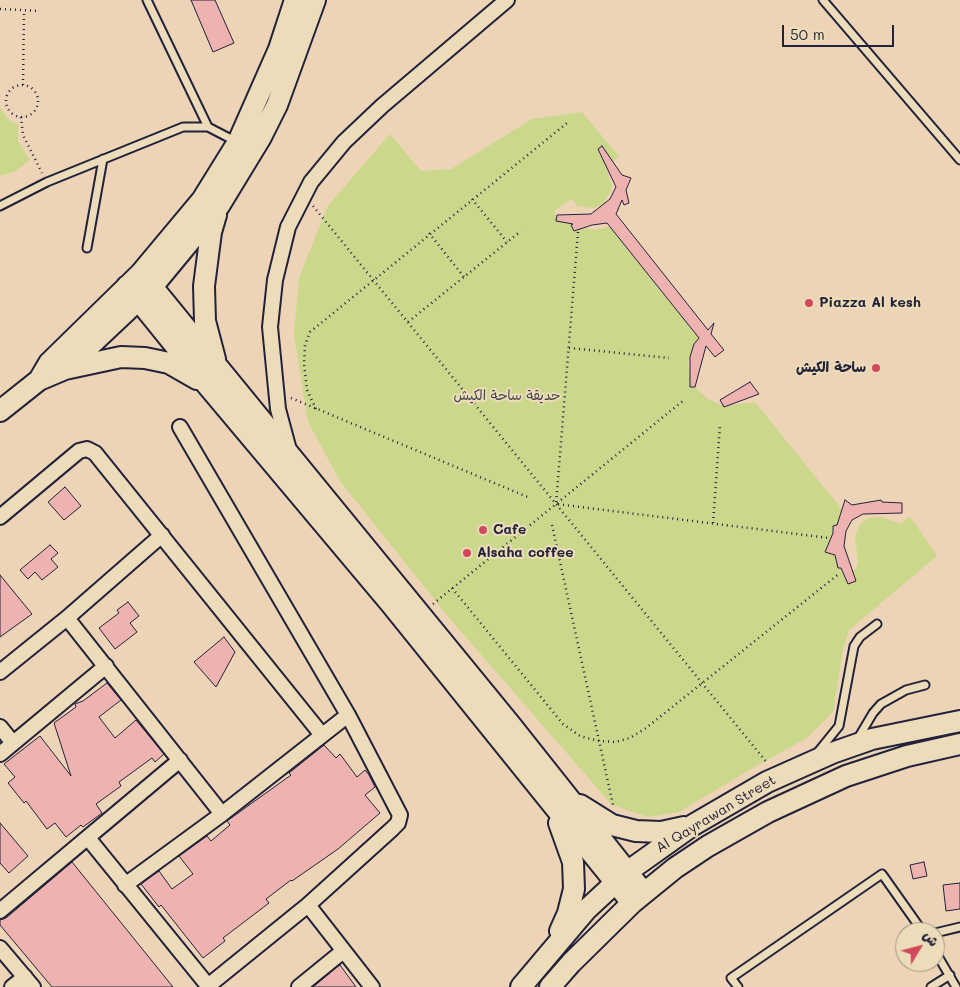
<!DOCTYPE html>
<meta charset="utf-8">
<style>
body{margin:0}
#map{position:relative;width:960px;height:987px;overflow:hidden;background:#edd4b7;font-family:Mali,"Playpen Sans Arabic",sans-serif}
canvas{display:block}
.north{position:absolute;left:895px;top:922px;width:50px;height:50px;box-sizing:border-box;background:#eddcb9;border:1px solid #9c9287;border-radius:50%;rotate:53deg;font-size:14px;font-weight:700;line-height:20px;text-align:center;color:#22223b}
.north::after{content:'';display:block;margin:auto;width:18px;height:22px;background:#d1495b;clip-path:polygon(50% 0,100% 100%,50% 72%,0 100%)}
.scale{position:absolute;left:782px;top:25px;width:112px;height:22px;box-sizing:border-box;border:2px solid #22223b;border-top:0;padding-left:6px;font-size:15px;line-height:18px;white-space:nowrap;color:#22223b;-webkit-text-stroke:4px #eddcb9;paint-order:stroke}
</style>
<div id="map">
<canvas width="960" height="987"></canvas>
<div class="north">ش</div>
<div class="scale">50 m</div>
</div>
<script>
const context = document.querySelector('canvas').getContext('2d');
context.lineJoin = 'round';
function fill(path, color) {
  context.fillStyle = color;
  context.fill(path, 'evenodd');
}
function toPath(rows) {
  const path = new Path2D();
  for (const r of rows) {
    if (r.length === 3) {
      path.moveTo(r[0] + r[2], r[1]);
      path.arc(r[0], r[1], r[2], 0, 2 * Math.PI);
      continue;
    }
    path.moveTo(r[0], r[1]);
    for (let i = 2; i < r.length; i += 2) path.lineTo(r[i], r[i + 1]);
  }
  return path;
}
function stroke(path, color, width, dash) {
  context.strokeStyle = color;
  context.lineWidth = width;
  context.lineCap = dash ? 'butt' : 'round';
  context.setLineDash(dash || []);
  context.stroke(path);
}
function label(font, color, halo, rows, align = 'center') {
  context.font = font + ' Mali,"Playpen Sans Arabic",sans-serif';
  context.lineWidth = 4;
  context.setLineDash([]);
  context.textBaseline = 'middle';
  context.strokeStyle = halo;
  context.fillStyle = color;
  for (const [text, x, y, turn = 0] of rows) {
    context.save();
    context.translate(x, y);
    context.rotate((+turn || 0) * Math.PI / 180);
    context.textAlign = isNaN(turn) ? turn : align;
    if (halo) context.strokeText(text, 0, 0);
    context.fillText(text, 0, 0);
    context.restore();
  }
}
const green = toPath([
 [0,108,8,119,18,125,18,141,30,160,14,172,3,175,0,175],
 [582,112,619,156,606,168,612,185,611,192,602,205,594,208,577,206,572,199,554,211,557,217,580,227,594,230,610,227,699,337,688,362,690,376,698,391,709,400,724,406,755,402,845,513,836,534,849,571,856,569,858,562,855,537,860,524,869,518,881,517,901,524,910,516,937,556,849,630,843,650,833,712,807,738,765,761,679,812,648,817,612,805,450,619,340,481,308,422,294,335,299,278,327,207,390,134,421,171,451,169,532,119]
]);
const building = toPath([
 [191,0,215,0,234,43,213,52,191,0],
 [602,146,622,175,631,178,626,190,629,203,624,205,622,200,616,214,708,330,714,323,711,334,724,350,715,357,706,346,695,387,690,387,690,357,694,344,699,338,607,223,592,225,574,231,571,225,573,224,556,221,557,215,591,214,610,199,616,187,598,149,602,146],
 [750,382,759,394,724,407,720,400,750,382],
 [65,487,81,506,64,520,48,502,65,487],
 [845,500,852,505,881,500,882,502,902,503,902,513,863,514,852,520,846,531,844,546,856,581,848,584,841,568,838,568,835,555,825,552,833,533,833,526,837,525,845,500],
 [50,545,58,553,51,559,58,567,42,580,35,572,28,579,20,570,50,545],
 [0,575,32,614,0,637,0,575],
 [128,602,139,616,130,623,137,632,115,649,99,628,119,613,117,610,128,602],
 [224,637,235,652,216,687,194,662,224,637],
 [107,683,121,700,99,717,115,738,136,720,164,754,155,762,152,758,119,782,121,786,96,804,102,813,83,827,81,825,66,837,55,823,47,829,26,801,24,803,8,783,15,777,4,764,40,736,71,776,54,723,76,707,75,704,83,701,107,683],
 [324,745,336,758,340,754,357,777,365,770,369,775,375,787,365,795,380,813,338,849,292,881,291,880,266,899,269,903,223,938,225,941,203,958,161,905,159,907,141,884,159,871,172,889,193,874,179,856,207,836,211,841,230,825,227,821,291,775,289,773,324,745],
 [0,823,28,856,9,873,0,863,0,823],
 [72,862,173,987,52,987,0,925,0,920,6,918,72,862],
 [924,862,927,876,913,879,910,865,924,862],
 [960,883,960,909,946,911,943,885,960,883],
 [340,965,356,987,313,987,337,967,340,965]
]);
const path = toPath([
 [0,9,40,11],
 [23,85,24,10],
 [22,101,16],
 [21,117,23,135,42,173],
 [472,199,507,242],
 [313,206,768,764],
 [578,232,556,504,829,538],
 [429,233,464,277],
 [408,322,521,231],
 [569,348,669,358],
 [291,398,530,498],
 [316,409,307,390,304,364,305,345,310,332,567,123],
 [713,523,720,425],
 [552,525,613,805],
 [452,588,563,724,580,736,599,741,615,742,630,738,646,728,840,573],
 [433,604,684,400]
]);
const service = toPath([
 [147,0,208,127],
 [823,0,960,160],
 [0,206,47,182,183,127,208,127,237,142],
 [87,248,103,159],
 [857,740,873,713,881,704,906,690,925,685],
 [818,752,839,726,854,646,860,637,877,624],
 [935,933,960,927],
 [935,951,956,987],
 [738,987,731,978,882,874,923,932],
 [931,987,950,975]
]);
const minor = toPath([
 [180,427,348,715,400,815,398,823,392,829,308,905,208,986],
 [289,450,278,409,270,327,275,280,288,227,311,182,344,142,382,106,507,0],
 [0,517,79,451,87,449,95,453,322,735],
 [67,618,222,814],
 [0,672,67,618,162,535],
 [0,727,13,743],
 [0,754,106,666],
 [88,838,209,987],
 [125,885,222,814,348,715],
 [308,905,372,987],
 [0,911,180,760],
 [0,948,33,987],
 [12,987,25,977],
 [299,987,342,952]
]);
const secondary = toPath([
 [141,273,510,724,644,893],
 [127,286,207,385,391,604,632,903],
 [215,359,205,321,204,286,211,232,216,215],
 [65,369,152,287,219,206,261,137,277,105,315,0],
 [39,380,49,363,141,273,202,200,238,142,279,49,295,0],
 [0,411,39,380,65,369,121,357,145,358,169,363,197,379],
 [580,805,612,825,636,831,661,832,684,827],
 [559,823,573,862,574,889,568,913,560,931],
 [521,987,586,910,627,872,693,825,767,782,832,753,872,739,960,721],
 [550,987,571,963,632,903,675,868,708,846,768,812,846,776,907,756,960,744]
]);
const markers = [
 [809,303,5,"#d1495b"],
 [876,368,5,"#d1495b"],
 [483,530,5,"#d1495b"],
 [467,553,5,"#d1495b"]
];
const poiNames = [
 ["Piazza Al kesh",819,303],
 ["ساحة الكيش",866,368,"right"],
 ["Cafe",493,530],
 ["Alsaha coffee",477,553]
];
const parkNames = [
 ["حديقة ساحة الكيش",507,396]
];
const streetNames = [
 ["Al Qayrawan Street",716,814,-31]
];
fill(green, '#cbd88c');
fill(building, '#eeb3b0');
stroke(building, '#22223b', 1);
stroke(service, '#22223b', 11);
stroke(minor, '#22223b', 18);
stroke(secondary, '#22223b', 24);
stroke(path, '#22223b', 2.5, [1, 4]);
stroke(service, '#eddcb9', 7);
stroke(minor, '#eddcb9', 14);
stroke(secondary, '#eddcb9', 20);
for (const [x, y, r, color] of markers) {
  const dot = new Path2D();
  dot.arc(x, y, r, 0, 2 * Math.PI);
  context.fillStyle = color;
  context.fill(dot);
  stroke(dot, '#eddcb9', 2);
}
label('bold 14px', '#22223b', '#eddcb9', poiNames, 'left');
label('14px', '#44464b', '#eddcb9', parkNames);
label('14px', '#22223b', '#eddcb9', streetNames);
</script>
